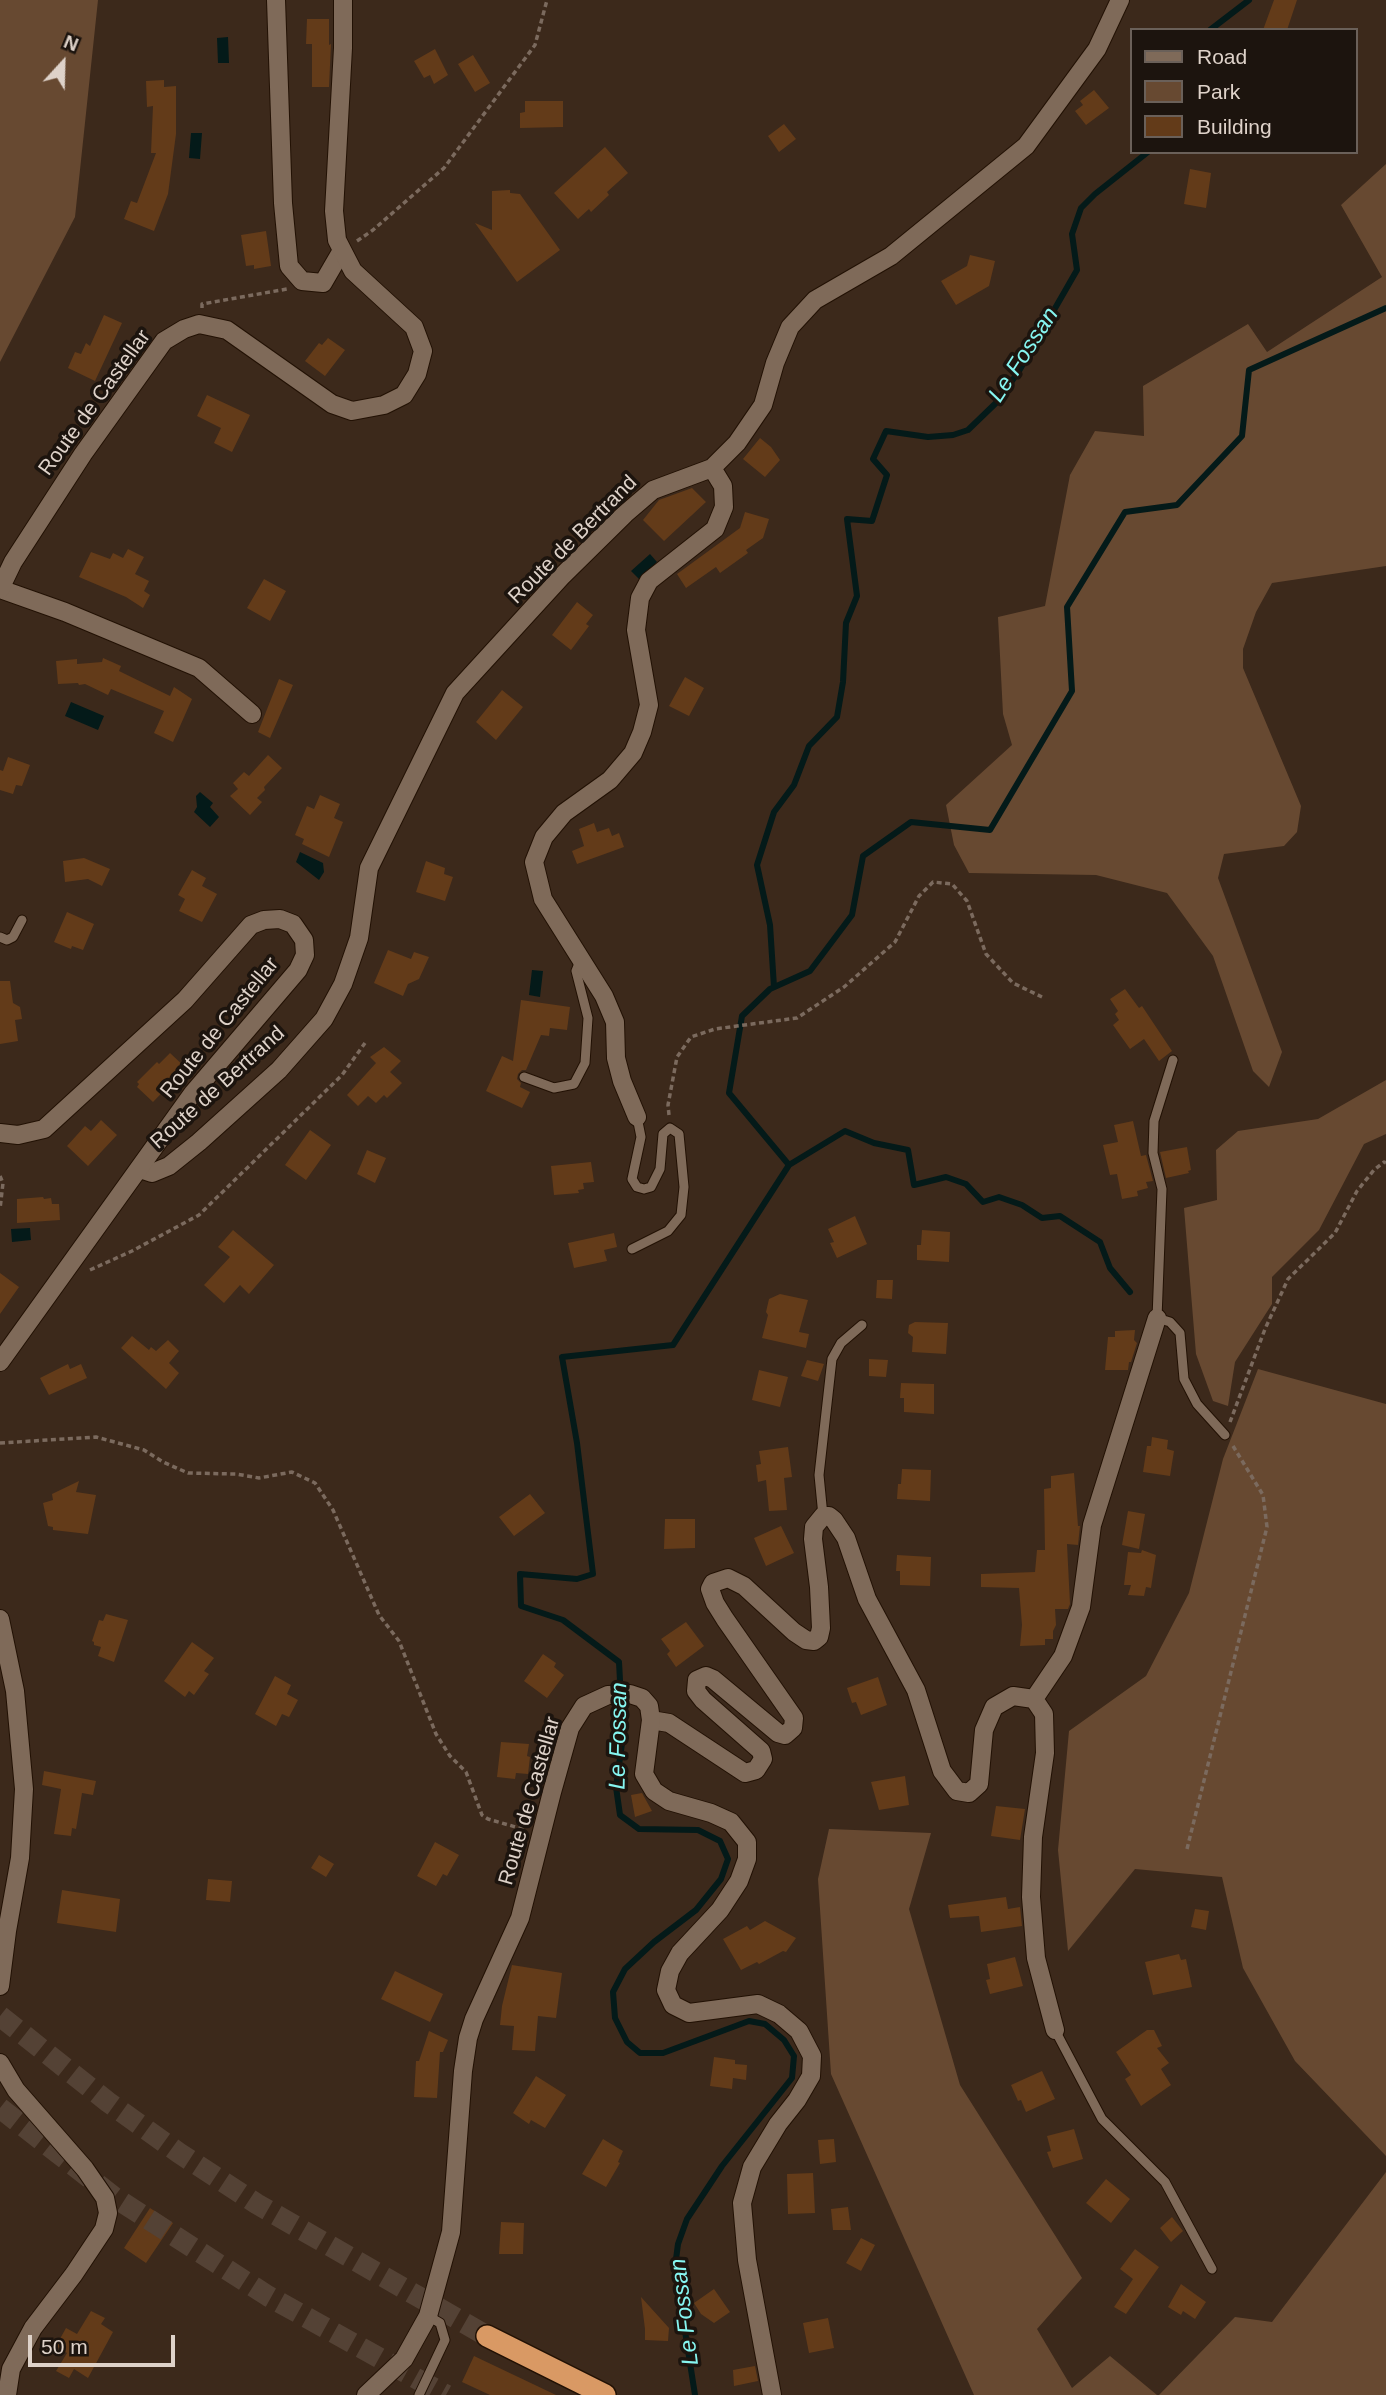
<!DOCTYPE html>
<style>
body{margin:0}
#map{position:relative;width:1386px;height:2395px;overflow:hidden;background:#3c291b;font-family:Helvetica,sans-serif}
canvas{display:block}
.legend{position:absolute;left:1130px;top:28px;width:228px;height:126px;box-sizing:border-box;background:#1c140e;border:2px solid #6a6059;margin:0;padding:9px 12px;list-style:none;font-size:21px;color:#ded2c9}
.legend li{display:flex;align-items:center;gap:14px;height:35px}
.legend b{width:35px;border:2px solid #6a6059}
.north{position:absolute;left:28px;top:28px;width:70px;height:70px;-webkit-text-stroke:5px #1c140e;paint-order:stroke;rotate:22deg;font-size:19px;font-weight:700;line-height:28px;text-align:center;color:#ded2c9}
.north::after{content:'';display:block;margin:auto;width:24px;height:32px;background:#ded2c9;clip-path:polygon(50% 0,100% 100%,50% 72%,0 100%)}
.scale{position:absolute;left:28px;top:2335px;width:147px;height:32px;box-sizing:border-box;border:4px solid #ded2c9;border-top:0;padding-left:9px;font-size:21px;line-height:24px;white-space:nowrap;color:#ded2c9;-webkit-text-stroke:5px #1c140e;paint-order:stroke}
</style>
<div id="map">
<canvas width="1386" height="2395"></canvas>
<ul class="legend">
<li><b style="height:9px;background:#7f6a59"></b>Road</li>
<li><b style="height:19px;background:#674931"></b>Park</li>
<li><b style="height:19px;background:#633b19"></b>Building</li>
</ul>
<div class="north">N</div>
<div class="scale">50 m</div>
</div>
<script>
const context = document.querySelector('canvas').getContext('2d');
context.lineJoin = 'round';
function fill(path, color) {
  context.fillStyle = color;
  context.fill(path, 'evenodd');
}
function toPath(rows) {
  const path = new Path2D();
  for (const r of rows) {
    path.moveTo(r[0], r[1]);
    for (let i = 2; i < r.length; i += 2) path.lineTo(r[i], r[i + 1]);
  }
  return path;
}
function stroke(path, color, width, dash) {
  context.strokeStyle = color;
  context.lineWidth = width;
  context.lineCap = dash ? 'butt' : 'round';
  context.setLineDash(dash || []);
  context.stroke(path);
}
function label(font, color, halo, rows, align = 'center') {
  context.font = font + ' Helvetica,sans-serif';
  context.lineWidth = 7;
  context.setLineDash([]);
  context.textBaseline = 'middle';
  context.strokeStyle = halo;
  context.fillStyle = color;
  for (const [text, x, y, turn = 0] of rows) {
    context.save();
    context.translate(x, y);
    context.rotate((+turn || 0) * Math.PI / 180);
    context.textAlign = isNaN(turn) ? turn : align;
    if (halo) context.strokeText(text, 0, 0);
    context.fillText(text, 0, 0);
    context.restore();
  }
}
const green = toPath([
 [0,0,98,0,75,217,0,362],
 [1386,164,1386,566,1272,583,1256,612,1243,649,1243,668,1301,806,1297,832,1284,846,1224,854,1218,878,1282,1052,1269,1087,1253,1071,1213,956,1167,893,1096,875,969,873,954,845,946,805,1012,745,1003,714,998,617,1045,606,1070,475,1095,431,1144,436,1143,386,1248,324,1267,352,1382,277,1341,205],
 [1386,1080,1386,1134,1364,1144,1319,1230,1272,1277,1272,1304,1235,1362,1228,1406,1213,1401,1196,1354,1184,1208,1217,1200,1216,1150,1238,1131,1318,1119],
 [1258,1369,1386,1404,1386,2156,1295,2061,1243,1968,1222,1877,1135,1869,1068,1951,1058,1850,1069,1731,1146,1676,1189,1593,1223,1459],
 [829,1829,931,1833,909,1909,960,2085,1082,2278,1037,2329,1072,2388,1110,2356,1157,2395,974,2395,831,2074,818,1879],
 [1386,2172,1386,2395,1159,2395,1235,2317,1272,2322]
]);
const water = toPath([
 [228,37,229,63,218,63,217,38],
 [191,133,202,133,200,159,189,158],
 [650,554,657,562,639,579,631,571],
 [71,702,104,716,98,730,65,716],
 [200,792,213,803,210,807,219,817,210,827,194,812,197,807,196,796],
 [300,852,323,863,324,872,319,880,296,862],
 [532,970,543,971,540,997,529,995],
 [30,1228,31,1240,12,1242,11,1229]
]);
const stream = toPath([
 [1210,30,1249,0],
 [774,987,770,925,757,865,774,812,794,785,809,746,837,717,843,682,846,623,857,596,847,519,872,521,887,475,873,459,886,431,928,437,953,435,968,430,997,402,1019,371,1077,270,1072,234,1081,208,1095,194,1148,152],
 [789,1165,729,1093,742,1016,770,989,810,971,852,915,863,856,911,822,990,830,1072,691,1067,607,1125,512,1177,505,1242,436,1249,370,1386,308],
 [695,2395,675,2267,678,2244,687,2219,722,2166,792,2078,794,2056,784,2040,765,2024,749,2021,663,2053,640,2053,627,2042,615,2018,613,1992,625,1969,654,1942,696,1910,721,1879,728,1859,720,1841,698,1830,639,1829,620,1815,616,1787,623,1736,619,1662,563,1620,521,1606,520,1574,577,1579,593,1574,577,1443,562,1357,673,1345,789,1165,845,1131,874,1143,908,1150,914,1185,946,1177,966,1184,983,1202,999,1197,1022,1205,1042,1218,1060,1216,1100,1242,1110,1268,1130,1292]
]);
const building = toPath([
 [1274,0,1297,0,1287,30,1263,30],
 [307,19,329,19,329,45,331,44,329,87,312,87,312,44,306,44],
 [435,49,448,75,434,84,430,75,424,78,414,61],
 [473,55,490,83,475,92,458,64],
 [164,80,164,87,176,86,176,134,168,194,154,231,124,219,131,201,137,203,156,153,151,153,153,106,147,107,146,81],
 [1094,90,1109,108,1086,125,1075,111,1083,105,1080,101],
 [525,101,563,101,563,127,520,128,520,113,525,112],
 [784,124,796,139,779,152,768,136],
 [605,147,628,173,607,192,609,195,591,212,589,209,578,219,554,193],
 [1190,169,1211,173,1206,208,1184,204],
 [510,190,510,193,520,194,560,250,517,282,475,223,492,230,492,191],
 [266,231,271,266,254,269,254,265,246,266,241,235],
 [970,255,995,261,989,286,956,305,941,281,967,266],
 [104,315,122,323,95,381,68,368,75,352,81,354,86,343,90,346],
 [328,338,345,350,325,376,305,361,319,343,322,345],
 [207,395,250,415,232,452,214,443,221,428,197,416],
 [760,438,771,447,780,460,765,477,743,459],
 [692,488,706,502,664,541,643,520,659,500],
 [745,512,769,519,763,538,746,550,748,553,720,573,716,567,686,588,677,574,740,528],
 [128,549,144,557,135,574,149,581,144,591,150,595,143,608,126,597,79,577,91,552,110,559,113,553,123,558],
 [264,579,286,591,270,621,247,608],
 [577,602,593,615,586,624,589,626,571,650,552,635],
 [103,658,121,666,119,671,170,696,174,687,192,699,173,742,154,733,164,711,111,689,108,695,85,684,79,685,78,683,58,684,56,661,77,659,77,664,102,662],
 [685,677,704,688,689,716,669,706],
 [279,679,293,685,270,738,258,732],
 [502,690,523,707,496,740,476,722],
 [268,755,282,768,264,787,265,790,257,798,262,802,250,815,230,796,238,789,233,783,244,772,249,776],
 [8,757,30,765,22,786,16,785,13,794,0,790,0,770,3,771],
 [320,795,340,804,334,818,343,822,329,857,302,844,304,839,295,835,307,806,314,809],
 [594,823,597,832,609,828,612,836,619,833,624,847,577,864,572,851,584,846,579,829],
 [84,858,110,869,102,886,88,879,65,882,63,861],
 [426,861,445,868,444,874,453,877,445,901,416,892],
 [192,870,206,878,202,886,217,894,202,922,179,911,185,899,178,895],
 [67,912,94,924,83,950,72,946,71,949,54,942],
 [388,950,411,959,414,952,429,957,419,979,408,984,403,996,374,983],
 [0,981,10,981,13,1003,20,1007,22,1019,15,1020,18,1041,0,1044],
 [1125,989,1139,1008,1142,1006,1172,1051,1159,1061,1144,1039,1130,1049,1113,1025,1119,1020,1115,1014,1118,1011,1110,999],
 [521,1000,570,1007,567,1030,550,1028,549,1036,541,1035,526,1070,522,1070,518,1074,517,1079,521,1083,520,1087,530,1092,522,1108,486,1091,502,1056,513,1061],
 [384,1047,401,1061,390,1072,402,1083,387,1098,384,1095,376,1103,368,1096,358,1106,347,1095,376,1063,370,1057],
 [170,1053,186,1068,153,1102,137,1087,139,1084,137,1082,157,1062,159,1064],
 [101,1120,117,1135,88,1166,67,1146,85,1126,91,1131],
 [1133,1121,1141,1156,1146,1155,1153,1181,1146,1182,1148,1188,1137,1191,1138,1196,1122,1199,1117,1174,1110,1175,1103,1145,1118,1142,1114,1125],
 [310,1130,331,1145,306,1180,285,1165],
 [1187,1147,1191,1170,1188,1171,1189,1173,1166,1178,1160,1152],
 [367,1150,386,1158,375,1183,357,1174],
 [591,1162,594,1182,583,1183,584,1189,578,1190,579,1193,554,1195,551,1166],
 [43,1197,44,1199,51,1198,52,1204,59,1204,60,1220,17,1223,17,1199],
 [855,1216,867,1244,837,1258,830,1243,834,1242,828,1229],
 [233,1230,274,1265,249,1294,240,1285,224,1303,204,1285,230,1257,218,1247],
 [922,1230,950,1232,949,1262,917,1260,917,1245,921,1245],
 [614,1233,617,1247,604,1250,607,1261,574,1268,568,1243],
 [0,1273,19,1287,0,1314],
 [877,1280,893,1280,892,1299,876,1298],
 [780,1294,808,1300,799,1332,809,1334,806,1348,762,1338,768,1315,766,1312,769,1299],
 [915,1322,948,1323,946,1354,912,1352,913,1337,908,1333,909,1325],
 [1135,1330,1134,1340,1137,1343,1131,1362,1129,1362,1128,1370,1105,1370,1108,1337,1115,1337,1115,1331],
 [132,1336,149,1350,151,1347,156,1351,168,1340,179,1351,169,1363,179,1373,166,1389,121,1348],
 [869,1359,888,1360,886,1377,869,1376],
 [807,1360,824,1364,818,1381,801,1376],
 [68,1364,70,1369,81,1364,87,1378,49,1395,40,1378],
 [759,1370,788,1377,780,1407,752,1400],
 [901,1383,934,1384,934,1414,904,1412,904,1398,900,1398],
 [1152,1437,1168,1440,1167,1449,1174,1451,1170,1476,1143,1472,1147,1446,1151,1446],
 [788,1447,792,1477,784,1478,787,1510,769,1511,766,1480,758,1482,756,1465,761,1464,759,1451],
 [902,1469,931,1470,930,1501,897,1499,898,1484,901,1484],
 [1074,1473,1078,1526,1080,1526,1078,1545,1067,1544,1070,1604,1068,1609,1055,1609,1056,1625,1053,1631,1053,1639,1045,1639,1045,1645,1020,1646,1022,1625,1019,1588,981,1587,981,1574,1035,1572,1037,1550,1045,1550,1044,1489,1051,1488,1051,1476],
 [79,1481,76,1492,96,1495,88,1534,53,1530,53,1527,48,1526,43,1503,53,1500,52,1494],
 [530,1494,545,1513,514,1536,499,1517],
 [1128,1511,1145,1514,1139,1549,1122,1545],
 [665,1519,695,1519,695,1548,664,1549],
 [781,1526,794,1553,766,1566,754,1538],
 [1142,1550,1156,1555,1151,1588,1146,1587,1144,1596,1128,1595,1131,1585,1124,1585,1128,1552,1141,1553],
 [897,1555,931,1557,930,1586,900,1585,900,1571,896,1571],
 [106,1614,128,1620,114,1662,98,1656,101,1647,94,1645,94,1642,92,1641,99,1620,103,1621],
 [686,1622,704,1646,676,1667,667,1654,670,1651,661,1639],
 [192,1642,214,1658,204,1671,209,1674,194,1695,189,1691,185,1697,164,1681],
 [543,1654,556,1663,554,1667,564,1675,547,1698,524,1681],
 [275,1676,291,1685,287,1694,298,1700,289,1717,282,1714,276,1726,255,1714],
 [878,1677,887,1705,861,1715,856,1702,852,1703,847,1688],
 [501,1742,529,1744,527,1756,530,1757,528,1774,516,1773,515,1779,497,1777],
 [44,1771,96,1781,93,1795,82,1793,76,1829,72,1828,71,1836,54,1834,61,1789,42,1785],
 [905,1776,909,1805,879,1810,871,1782],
 [642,1793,652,1811,635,1817,631,1795],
 [996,1806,1025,1809,1020,1840,991,1836],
 [435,1842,459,1855,447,1876,443,1874,436,1886,417,1876],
 [319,1855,334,1864,326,1877,311,1868],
 [208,1879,232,1881,230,1902,206,1900],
 [62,1890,120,1899,116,1932,57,1923],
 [1006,1897,1008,1909,1020,1907,1022,1926,981,1932,979,1916,950,1918,948,1905],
 [1195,1909,1209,1911,1206,1930,1191,1927],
 [765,1921,796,1938,786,1952,783,1951,759,1964,757,1962,741,1970,723,1939,747,1926,750,1930],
 [1179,1954,1181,1960,1186,1959,1192,1987,1153,1995,1145,1962],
 [1015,1957,1023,1986,990,1994,986,1980,990,1979,987,1964],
 [512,1965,562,1973,556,2018,538,2016,535,2051,512,2050,514,2026,500,2025,502,2006],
 [395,1971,443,1994,430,2022,381,1999],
 [1147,2030,1154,2030,1162,2046,1157,2048,1169,2063,1161,2069,1171,2085,1141,2106,1125,2079,1131,2075,1116,2052],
 [429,2031,448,2040,443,2052,440,2052,437,2098,414,2097,416,2061,419,2061],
 [714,2057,735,2060,735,2064,747,2065,746,2080,733,2078,732,2089,710,2086],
 [1042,2071,1055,2099,1026,2112,1021,2100,1018,2101,1011,2085],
 [536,2076,566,2095,545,2128,531,2120,529,2124,513,2113],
 [1074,2129,1083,2159,1053,2168,1047,2152,1051,2151,1047,2136],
 [603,2139,623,2151,618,2162,620,2163,606,2187,582,2174],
 [834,2139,836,2162,820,2164,818,2140],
 [813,2173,815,2213,788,2214,787,2174],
 [1106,2179,1130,2199,1111,2223,1086,2203],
 [848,2207,851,2230,833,2230,831,2209],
 [150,2208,173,2223,146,2263,124,2248],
 [1172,2217,1183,2231,1171,2242,1160,2228],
 [501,2222,524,2223,523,2254,499,2254],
 [861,2238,875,2245,861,2271,846,2263],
 [1135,2249,1159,2267,1126,2314,1114,2307,1133,2279,1120,2269],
 [1181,2284,1206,2302,1195,2319,1183,2311,1181,2315,1168,2307],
 [714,2289,730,2312,714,2323,701,2314,694,2303],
 [641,2297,669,2328,668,2341,645,2340,645,2329],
 [91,2311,105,2318,101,2324,113,2332,88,2378,74,2369,69,2378,56,2371,67,2353,56,2346,66,2328,77,2334],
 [828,2318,834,2348,809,2353,803,2323],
 [474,2356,556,2395,490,2395,462,2382],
 [755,2366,758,2381,734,2386,733,2370]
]);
const highwayTunnel = toPath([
 [0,2016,108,2102,179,2153,257,2204,487,2336],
 [0,2108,114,2197,268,2296,446,2395]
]);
const path = toPath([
 [357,241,373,230,444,168,535,45,547,0],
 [202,308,202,304,287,289],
 [669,1115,668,1105,677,1057,691,1037,715,1029,797,1018,844,987,895,942,919,896,933,882,952,884,967,901,986,954,1013,983,1042,997],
 [0,1176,3,1183,0,1209],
 [90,1270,132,1251,199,1215,342,1075,365,1043],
 [1230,1422,1265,1329,1288,1279,1335,1233,1357,1191,1374,1170,1384,1162,1386,1163],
 [0,1443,96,1437,144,1450,163,1462,188,1473,236,1474,259,1478,292,1472,315,1483,333,1510,379,1615,399,1641,436,1734,450,1756,466,1772,482,1815,488,1819,526,1830],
 [1187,1849,1267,1527,1263,1495,1233,1446]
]);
const lane = toPath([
 [0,937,7,940,13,937,22,920],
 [1173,1060,1154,1121,1153,1153,1162,1189,1157,1318,1170,1322,1180,1333,1184,1379,1197,1404,1225,1435],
 [524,1077,554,1088,574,1084,585,1063,588,1018,576,971,580,961],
 [632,1249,668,1231,681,1215,684,1187,679,1134,670,1128,663,1134,660,1169,651,1187,644,1189,637,1187,632,1179,641,1137,637,1117],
 [823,1516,819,1475,832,1359,841,1343,862,1325],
 [1055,2030,1102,2119,1165,2182,1212,2269],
 [419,2395,445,2340,440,2323,428,2316]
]);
const street = toPath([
 [276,0,283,203,289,266,302,281,323,283,341,252],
 [0,589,65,612,199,668,252,714],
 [637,1117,622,1081,616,1058,615,1022,604,996,543,899,534,862,544,837,564,813,610,780,633,753,642,732,649,705,636,630,640,598,649,581,715,529,724,507,723,486,712,468],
 [140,1169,152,1173,169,1166,199,1142,279,1070,324,1019,343,984,359,938,369,868,455,693,563,575,625,514,653,490,712,468,737,443,763,405,775,363,790,327,815,300,891,256,1026,146,1097,49,1120,0],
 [1034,1699,1063,1656,1081,1607,1092,1525,1157,1318],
 [651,1720,669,1723,745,1773,756,1770,763,1759,761,1751,703,1700,696,1691,697,1680,706,1676,713,1679,778,1733,785,1735,793,1728,794,1718,725,1619,715,1603,710,1589,713,1583,728,1578,744,1586,794,1632,806,1640,814,1641,819,1637,821,1628,819,1587,813,1539,814,1527,823,1516,829,1516,834,1520,846,1538,867,1599,916,1690,942,1771,957,1791,969,1793,979,1784,984,1730,994,1707,1013,1696,1034,1699,1044,1714,1045,1753,1033,1837,1031,1897,1036,1958,1055,2030]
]);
const secondary = toPath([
 [0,589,13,562,83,454,164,341,184,329,199,324,227,330,332,404,352,411,384,405,404,395,417,374,423,351,414,327,353,271,337,240,334,211,343,48,343,0],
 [0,1133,18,1135,44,1129,185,1000,251,925,264,920,280,919,293,924,304,940,305,955,298,970,193,1093,0,1362],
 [0,1619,15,1691,24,1789,20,1858,7,1931,0,1986],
 [0,2063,16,2090,85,2169,105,2198,108,2213,104,2229,74,2274,33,2328,11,2369,7,2395],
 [366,2395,404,2359,428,2316,451,2232,463,2071,468,2038,474,2019,520,1918,552,1792,570,1728,584,1706,608,1695,630,1694,642,1698,649,1706,651,1720,644,1774,654,1791,669,1801,711,1813,731,1822,747,1842,747,1859,739,1881,720,1910,680,1953,670,1971,666,1990,673,2005,689,2013,758,2004,779,2014,799,2031,812,2056,811,2076,797,2100,778,2124,752,2167,742,2203,747,2260,772,2395]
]);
const highway = toPath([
 [487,2336,605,2395]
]);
const streetNames = [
 ["Route de Castellar",95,403,-54],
 ["Route de Bertrand",573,540,-45],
 ["Route de Castellar",220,1028,-51],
 ["Route de Bertrand",218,1088,-42],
 ["Route de Castellar",530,1801,-74]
];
const waterNames = [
 ["Le Fossan",1024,355,-57],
 ["Le Fossan",619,1736,-89],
 ["Le Fossan",685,2312,-97]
];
fill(green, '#674931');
fill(water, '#041a19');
stroke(stream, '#041a19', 6);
fill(building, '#633b19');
stroke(highwayTunnel, '#544235', 21, [21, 10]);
stroke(lane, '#221104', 11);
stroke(street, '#221104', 20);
stroke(secondary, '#221104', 20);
stroke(highway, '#221104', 24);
stroke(path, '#7b6a5e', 3.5, [5, 3.5]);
stroke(lane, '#7f6a59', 9);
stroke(street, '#7f6a59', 18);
stroke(secondary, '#7f6a59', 18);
stroke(highway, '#d99964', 21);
label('21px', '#ded2c9', '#1c140e', streetNames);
label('italic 23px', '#86f6f1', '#1c140e', waterNames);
</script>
